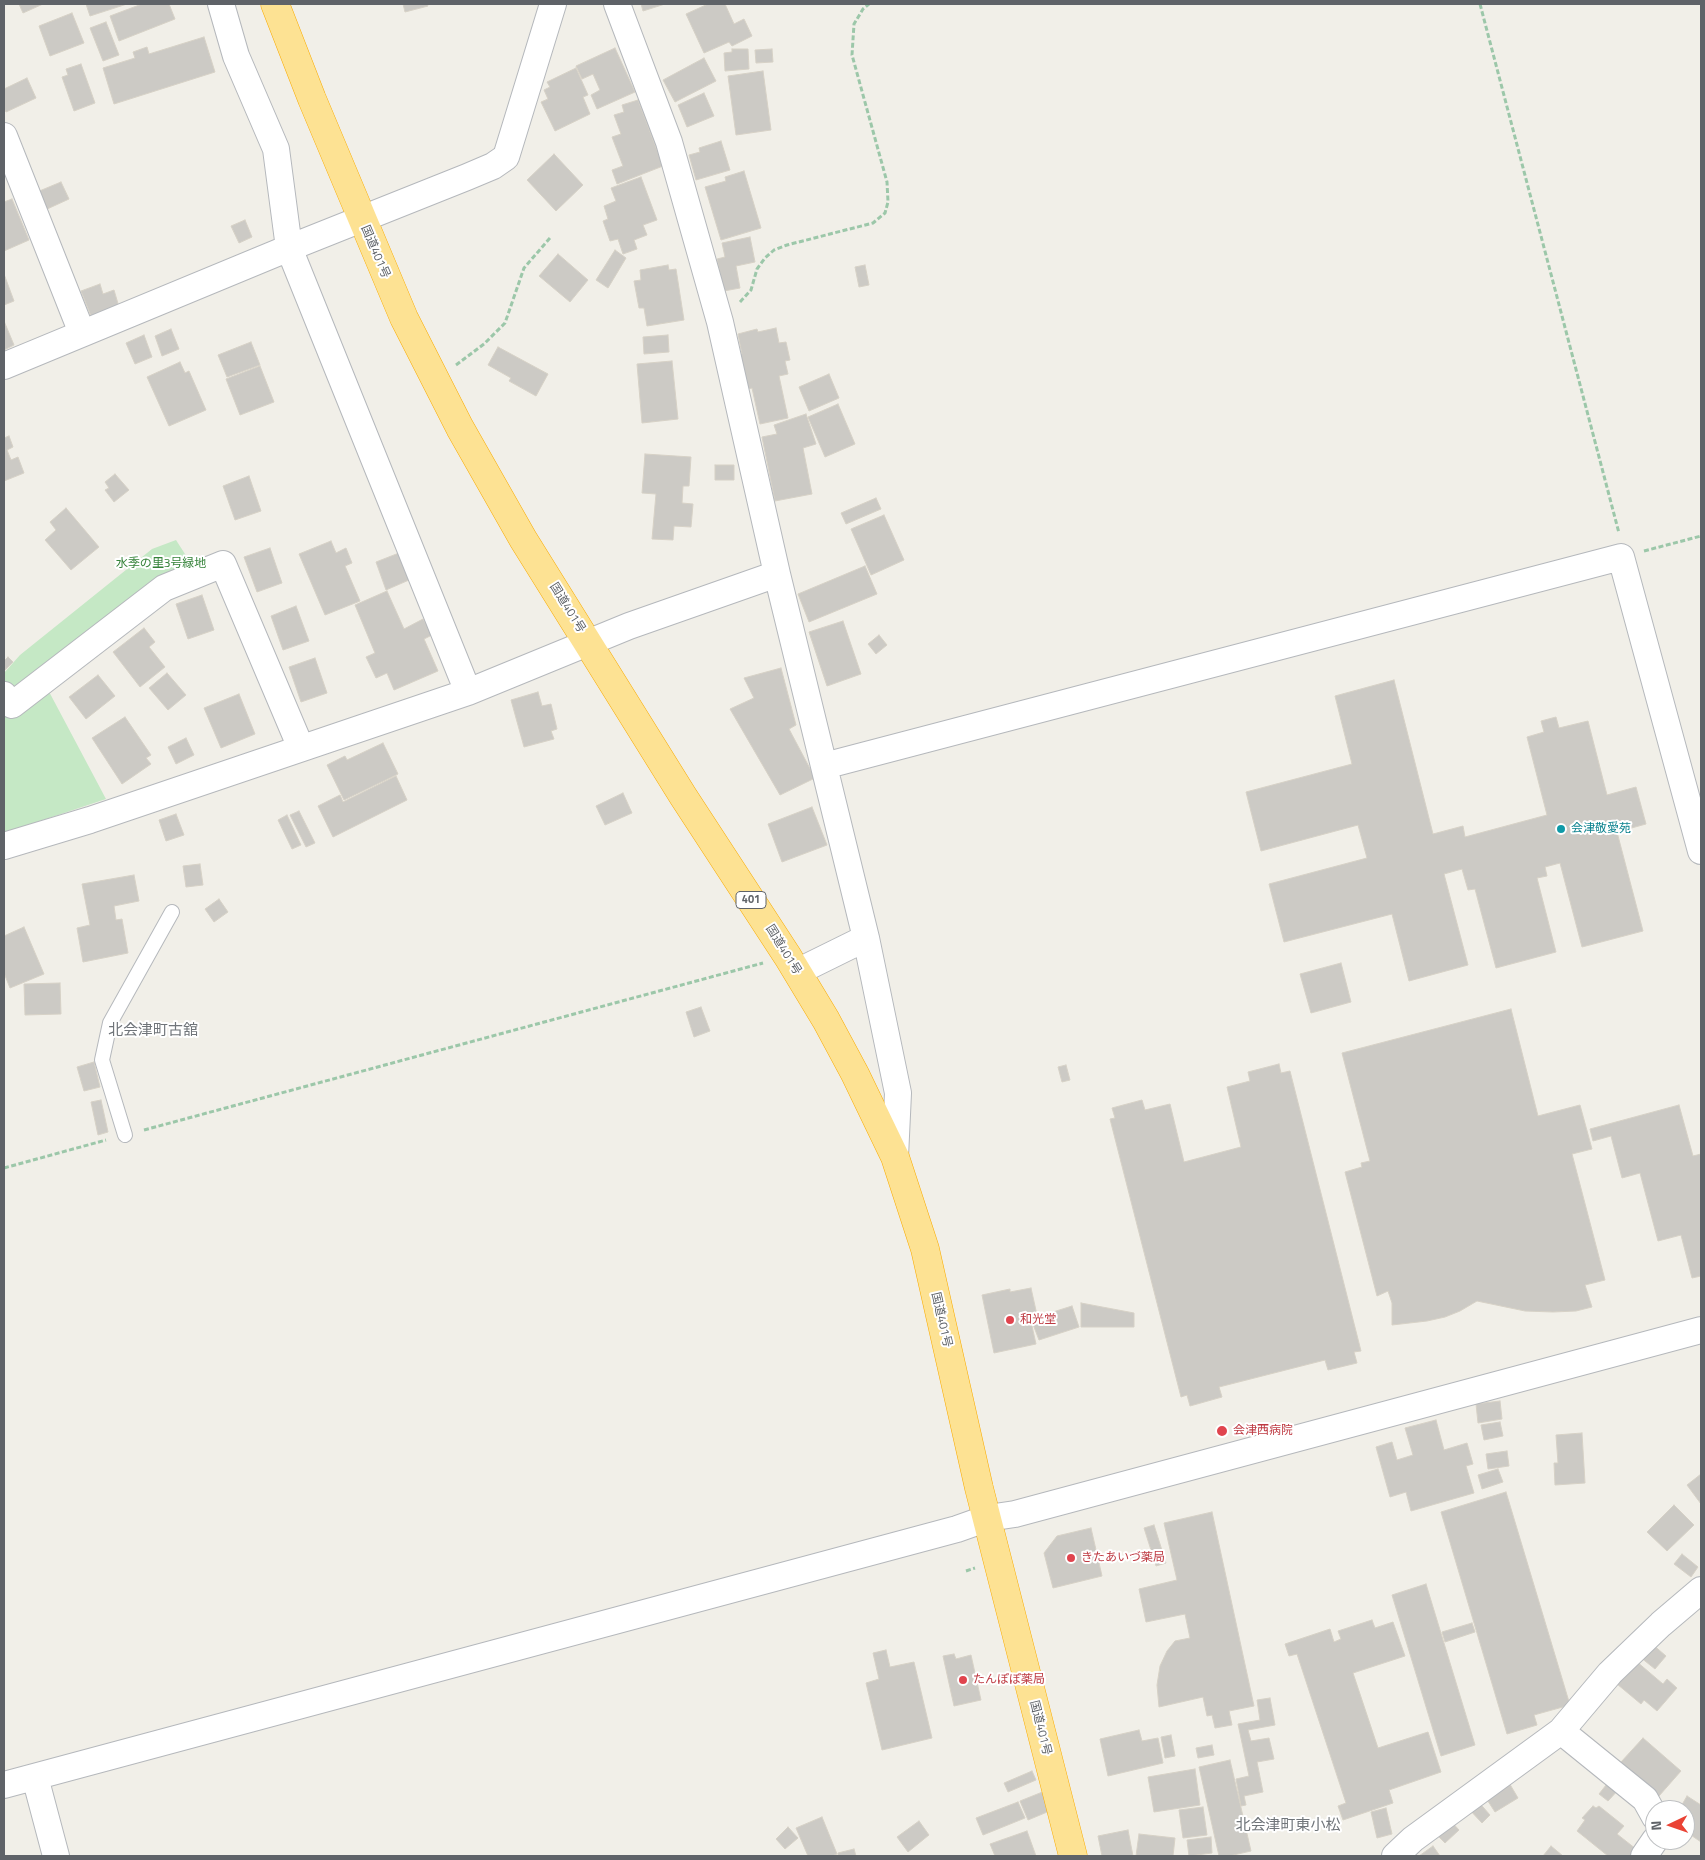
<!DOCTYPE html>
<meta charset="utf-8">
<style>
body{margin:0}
#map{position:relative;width:1705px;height:1860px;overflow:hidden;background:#f1efe8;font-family:"Titillium Web",sans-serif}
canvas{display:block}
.frame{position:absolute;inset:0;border:5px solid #5f6368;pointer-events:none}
.north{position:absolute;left:1645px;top:1800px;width:50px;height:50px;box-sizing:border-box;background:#fff;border:1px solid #bfc1c3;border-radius:50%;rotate:267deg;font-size:14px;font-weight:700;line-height:20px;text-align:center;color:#5f6368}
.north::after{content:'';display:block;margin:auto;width:18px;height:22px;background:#ea4335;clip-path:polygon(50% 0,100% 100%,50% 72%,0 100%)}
</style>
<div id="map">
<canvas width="1705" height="1860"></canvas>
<div class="frame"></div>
<div class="north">N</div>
</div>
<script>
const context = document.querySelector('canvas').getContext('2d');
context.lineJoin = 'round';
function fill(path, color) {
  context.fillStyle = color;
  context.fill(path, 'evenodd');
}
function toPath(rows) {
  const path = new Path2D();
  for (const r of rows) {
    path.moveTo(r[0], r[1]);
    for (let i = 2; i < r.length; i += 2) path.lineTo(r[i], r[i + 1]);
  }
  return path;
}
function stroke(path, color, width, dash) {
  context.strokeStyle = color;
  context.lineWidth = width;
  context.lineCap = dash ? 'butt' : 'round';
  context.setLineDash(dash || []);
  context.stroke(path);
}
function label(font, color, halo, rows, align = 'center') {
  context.font = font + ' "Titillium Web","Noto Sans JP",sans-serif';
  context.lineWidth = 4;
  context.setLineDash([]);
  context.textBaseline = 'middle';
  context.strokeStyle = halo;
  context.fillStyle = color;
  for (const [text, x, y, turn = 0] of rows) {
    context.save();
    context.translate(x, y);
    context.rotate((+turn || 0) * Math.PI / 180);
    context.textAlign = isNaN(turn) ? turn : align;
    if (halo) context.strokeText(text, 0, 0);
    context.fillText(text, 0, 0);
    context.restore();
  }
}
const green = toPath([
 [176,540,194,568,14,696,4,686,4,673,20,655,152,549],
 [46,686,106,799,4,833,4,704]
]);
const building = toPath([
 [19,4,43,4,23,13,19,4],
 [86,4,127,4,90,16,86,4],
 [142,4,169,4,175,19,119,41,110,16,142,4],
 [403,4,427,4,428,6,405,12,403,4],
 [641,4,665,4,643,11,641,4],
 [708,4,725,4,734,24,744,19,752,36,732,46,729,42,704,53,686,14,708,4],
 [72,13,84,43,50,56,39,26,72,13],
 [106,22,119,55,103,61,90,28,106,22],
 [204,37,215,72,114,104,103,68,135,58,133,52,147,47,149,54,204,37],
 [615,48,635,92,597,109,591,95,600,90,593,74,582,79,576,66,615,48],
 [732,49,748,49,749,69,725,71,724,53,732,52,732,49],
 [772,49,773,62,756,63,755,50,772,49],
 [704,58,716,81,675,102,663,80,704,58],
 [81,64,95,103,74,111,62,77,68,75,66,69,81,64],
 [576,68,588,95,583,97,590,114,555,131,541,102,548,99,544,90,550,87,547,82,576,68],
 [763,71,771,130,736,135,728,76,763,71],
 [27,78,36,98,6,112,4,108,4,89,27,78],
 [704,93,714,116,687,127,678,105,704,93],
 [638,100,663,166,617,184,612,170,623,166,612,137,621,134,614,115,624,112,622,105,638,100],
 [721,141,730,170,696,180,689,155,700,152,699,148,721,141],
 [554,154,583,185,556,211,527,180,554,154],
 [744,171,761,228,721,240,705,187,726,181,725,177,744,171],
 [641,177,657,220,643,225,647,235,634,240,637,249,623,254,618,239,610,241,603,221,608,219,604,206,616,201,611,188,641,177],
 [61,182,69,199,45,210,37,192,61,182],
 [12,199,29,240,4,251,4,202,12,199],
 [245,220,252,237,239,243,231,226,245,220],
 [750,237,755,262,736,266,740,288,724,291,717,259,725,257,722,243,750,237],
 [615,250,626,258,608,288,596,280,615,250],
 [558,254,588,280,570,302,539,276,558,254],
 [668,265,669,270,676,269,684,320,647,326,644,308,639,308,634,281,641,280,640,270,668,265],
 [865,265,869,285,859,287,855,267,865,265],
 [4,274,14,301,4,305,4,274],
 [100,284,103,294,114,290,119,307,91,316,81,291,100,284],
 [4,321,14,345,4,350,4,321],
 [776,328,779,343,786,342,790,360,785,361,788,374,779,376,788,418,760,424,752,388,748,389,740,354,742,354,738,334,757,329,758,332,776,328],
 [171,329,179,349,162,356,155,336,171,329],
 [144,335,152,357,135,364,126,343,144,335],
 [668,335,669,352,644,354,643,337,668,335],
 [251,342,260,365,227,377,218,355,251,342],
 [498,347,548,374,536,396,509,381,511,378,488,365,498,347],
 [672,361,678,419,642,423,637,364,672,361],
 [180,362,185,373,189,371,206,410,169,426,147,377,180,362],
 [260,366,274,402,240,415,226,379,260,366],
 [829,374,839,398,809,411,799,387,829,374],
 [838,404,855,444,825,457,808,417,838,404],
 [806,414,816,444,803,448,812,494,775,501,762,437,777,434,774,425,806,414],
 [9,436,13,447,7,450,11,460,18,457,24,473,4,481,4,438,9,436],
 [645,454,691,457,689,486,683,486,682,503,693,504,691,527,674,526,673,540,652,539,656,494,642,493,645,454],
 [715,465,734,465,734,480,715,480,715,465],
 [115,474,129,490,114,502,105,490,109,488,105,482,115,474],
 [249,476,261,511,235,520,223,486,249,476],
 [876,498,881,509,846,524,841,513,876,498],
 [66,508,99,547,71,570,45,540,56,530,50,522,66,508],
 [884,515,904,560,871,575,851,529,884,515],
 [331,541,336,553,346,548,352,563,345,566,360,601,325,615,299,554,331,541],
 [270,548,282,583,257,592,244,557,270,548],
 [399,553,409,580,386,590,376,562,399,553],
 [865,566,877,594,809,622,798,594,865,566],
 [387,591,404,629,423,619,432,635,424,639,438,671,394,690,387,673,376,678,366,657,375,653,355,605,387,591],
 [202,595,214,630,188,639,176,604,202,595],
 [296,606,309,641,283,650,271,616,296,606],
 [843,621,861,674,827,686,809,632,843,621],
 [144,628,155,642,149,647,165,667,140,687,113,652,144,628],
 [879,635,887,645,876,654,868,644,879,635],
 [8,657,13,662,5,670,4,661,8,657],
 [315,658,327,693,301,702,289,667,315,658],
 [781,668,796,725,789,729,815,778,780,795,730,709,754,698,744,678,781,668],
 [167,673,186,695,168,710,149,688,167,673],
 [98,675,115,696,86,719,69,697,98,675],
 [1394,680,1433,834,1463,826,1465,837,1547,815,1527,737,1544,732,1541,721,1556,717,1559,728,1588,721,1607,795,1636,787,1646,824,1617,832,1643,931,1582,947,1560,863,1545,867,1547,876,1537,878,1556,952,1496,968,1475,889,1468,890,1462,869,1444,874,1468,965,1409,981,1392,914,1284,942,1269,884,1367,858,1358,825,1261,851,1246,792,1352,764,1335,696,1394,680],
 [538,692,542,706,551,704,557,729,551,731,554,739,524,747,511,700,538,692],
 [239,694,255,734,221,748,204,708,239,694],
 [125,717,151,755,146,758,151,764,122,784,92,738,125,717],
 [186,738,194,755,176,764,168,747,186,738],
 [383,743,398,774,344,800,327,765,345,756,347,760,383,743],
 [396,776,407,800,333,837,318,806,340,795,343,802,396,776],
 [623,793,632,813,605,825,596,806,623,793],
 [812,807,827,845,782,862,768,824,812,807],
 [299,811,315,843,306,847,290,815,299,811],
 [176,814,184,835,166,841,159,820,176,814],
 [287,815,301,845,292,849,278,820,287,815],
 [200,864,203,885,186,887,183,866,200,864],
 [134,875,139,901,114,906,116,920,122,919,128,953,83,962,77,928,90,925,82,884,134,875],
 [219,899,228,912,214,922,205,909,219,899],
 [24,927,44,974,10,988,4,973,4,936,24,927],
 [1341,963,1351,1002,1311,1013,1300,974,1341,963],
 [60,983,61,1014,25,1015,24,984,60,983],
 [701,1007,710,1031,694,1037,686,1012,701,1007],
 [1511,1009,1538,1116,1580,1105,1592,1149,1572,1154,1605,1280,1585,1285,1592,1307,1576,1311,1553,1312,1525,1311,1477,1301,1460,1311,1445,1317,1427,1321,1392,1325,1392,1303,1388,1291,1377,1296,1345,1172,1362,1167,1361,1163,1370,1161,1342,1053,1511,1009],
 [94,1062,100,1087,84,1091,77,1067,94,1062],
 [1279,1064,1281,1073,1290,1071,1361,1351,1354,1352,1357,1363,1328,1370,1325,1360,1219,1387,1222,1397,1190,1406,1187,1395,1181,1397,1110,1119,1115,1118,1112,1108,1142,1100,1145,1110,1170,1104,1184,1162,1241,1147,1227,1087,1250,1081,1248,1072,1279,1064],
 [1066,1065,1070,1080,1062,1082,1058,1067,1066,1065],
 [101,1100,108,1132,98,1135,91,1102,101,1100],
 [1679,1105,1693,1156,1701,1154,1701,1276,1692,1278,1681,1235,1658,1241,1640,1173,1622,1178,1611,1136,1593,1141,1590,1129,1679,1105],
 [1031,1288,1037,1315,1030,1317,1036,1344,994,1353,982,1295,1010,1289,1010,1292,1031,1288],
 [1081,1303,1134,1313,1134,1327,1081,1327,1081,1303],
 [1072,1306,1079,1327,1039,1340,1031,1319,1072,1306],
 [1500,1401,1502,1419,1478,1423,1476,1404,1500,1401],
 [1436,1420,1444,1450,1467,1443,1473,1464,1466,1466,1474,1493,1411,1511,1406,1492,1390,1497,1376,1447,1392,1442,1397,1460,1413,1455,1405,1428,1436,1420],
 [1500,1422,1503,1436,1484,1440,1481,1425,1500,1422],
 [1582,1433,1585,1483,1555,1485,1554,1463,1558,1463,1556,1435,1582,1433],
 [1507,1451,1509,1466,1488,1469,1486,1454,1507,1451],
 [1498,1469,1503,1482,1482,1489,1478,1475,1498,1469],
 [1701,1474,1701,1504,1687,1485,1701,1474],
 [1506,1492,1570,1705,1534,1715,1537,1725,1507,1734,1441,1512,1506,1492],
 [1674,1505,1694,1525,1667,1551,1647,1532,1674,1505],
 [1212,1512,1254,1706,1229,1711,1232,1725,1215,1728,1212,1715,1207,1716,1203,1697,1159,1707,1157,1685,1160,1666,1167,1651,1175,1641,1190,1638,1185,1614,1146,1622,1139,1589,1177,1580,1164,1523,1212,1512],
 [1154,1525,1166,1563,1156,1566,1144,1528,1154,1525],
 [1091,1528,1102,1576,1053,1588,1044,1553,1057,1536,1091,1528],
 [1682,1554,1698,1567,1691,1577,1674,1564,1682,1554],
 [1426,1584,1475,1745,1441,1756,1392,1595,1426,1584],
 [1372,1620,1375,1628,1393,1622,1405,1656,1353,1673,1378,1748,1428,1732,1441,1772,1389,1790,1393,1803,1343,1820,1338,1806,1346,1803,1297,1654,1289,1656,1285,1644,1330,1629,1334,1642,1341,1639,1338,1631,1372,1620],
 [1472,1623,1475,1632,1445,1642,1442,1632,1472,1623],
 [1651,1643,1666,1656,1655,1669,1640,1657,1651,1643],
 [886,1650,890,1667,914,1662,932,1738,882,1750,866,1683,879,1679,873,1653,886,1650],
 [954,1654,956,1659,971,1655,981,1700,954,1706,943,1656,954,1654],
 [1636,1661,1663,1684,1667,1679,1677,1688,1657,1711,1644,1700,1641,1704,1617,1684,1636,1661],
 [1270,1698,1275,1725,1248,1730,1251,1741,1269,1738,1274,1759,1257,1762,1263,1792,1244,1796,1246,1805,1241,1806,1236,1779,1249,1776,1238,1724,1260,1720,1257,1700,1270,1698],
 [1139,1730,1142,1741,1158,1738,1163,1763,1108,1776,1100,1739,1139,1730],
 [1171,1735,1175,1756,1165,1758,1161,1737,1171,1735],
 [1643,1738,1681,1771,1659,1796,1621,1762,1643,1738],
 [1212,1745,1214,1755,1198,1758,1196,1748,1212,1745],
 [1230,1760,1251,1851,1229,1856,1219,1856,1199,1767,1230,1760],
 [1195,1769,1200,1805,1154,1812,1148,1777,1195,1769],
 [1032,1771,1036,1780,1008,1792,1004,1783,1032,1771],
 [1610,1780,1620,1788,1608,1801,1599,1794,1610,1780],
 [1508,1781,1518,1798,1495,1812,1484,1795,1508,1781],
 [1045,1791,1052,1810,1028,1820,1020,1801,1045,1791],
 [1687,1796,1701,1805,1701,1842,1685,1831,1685,1810,1679,1810,1687,1796],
 [1476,1799,1490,1815,1482,1823,1467,1807,1476,1799],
 [1018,1802,1025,1818,983,1835,976,1818,1018,1802],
 [1593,1806,1596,1808,1599,1806,1624,1826,1617,1834,1636,1849,1630,1856,1608,1856,1577,1831,1585,1820,1582,1818,1593,1806],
 [1203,1807,1207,1835,1183,1838,1179,1810,1203,1807],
 [1386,1808,1392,1834,1377,1838,1371,1812,1386,1808],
 [822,1817,837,1854,832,1856,808,1856,796,1828,822,1817],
 [1449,1819,1459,1830,1445,1843,1434,1832,1449,1819],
 [919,1821,929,1835,908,1852,897,1837,919,1821],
 [788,1827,798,1838,785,1849,776,1839,788,1827],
 [1128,1830,1133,1856,1102,1856,1098,1836,1128,1830],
 [1027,1831,1036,1856,995,1856,990,1844,1027,1831],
 [1139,1834,1175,1838,1173,1856,1136,1856,1139,1834],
 [1211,1837,1212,1853,1189,1856,1187,1840,1211,1837],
 [1433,1846,1440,1856,1419,1856,1433,1846],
 [1551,1846,1563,1856,1543,1856,1551,1846],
 [854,1849,856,1856,838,1856,838,1853,854,1849]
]);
const path = toPath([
 [1480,4,1619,533],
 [740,302,751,290,757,269,765,258,774,250,787,245,873,223,885,213,888,202,887,182,852,55,854,24,863,9,869,4],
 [456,365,484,344,505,323,524,268,550,238],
 [1644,551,1701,536],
 [144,1130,763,963],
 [4,1168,106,1140],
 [966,1571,975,1568]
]);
const lane = toPath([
 [125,1135,102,1060,110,1023,172,912]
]);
const street = toPath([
 [617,4,669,142,720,322,777,574,866,938,898,1093,895,1157],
 [4,136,82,333],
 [4,366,289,248,276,149,236,56,221,4],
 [468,692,289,248,467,177,493,166,506,157,553,4],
 [4,695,12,705,164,588,223,564,301,748],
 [824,766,1621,557,1701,851],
 [4,846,90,820,468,692,629,626,777,574],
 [797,972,866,938],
 [1561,1731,1645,1799,1655,1817],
 [35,1777,56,1856],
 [4,1785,957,1529,988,1518,1015,1514,1701,1330],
 [1395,1856,1413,1839,1561,1731,1610,1673,1661,1624,1701,1590],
 [1644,1856,1655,1840]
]);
const highway = toPath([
 [275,4,312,99,404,318,460,428,523,539,683,796,788,957,826,1020,855,1074,895,1157,925,1249,979,1488,1073,1856]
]);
const markers = [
 [1561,829,5,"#0f9aa8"],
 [1010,1320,5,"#e0444e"],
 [1222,1431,6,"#e0444e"],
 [1071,1558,5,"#e0444e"],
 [963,1680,5,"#e0444e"]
];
const shields = [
 [751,900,30]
];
const shieldNames = [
 ["401",751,900]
];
const streetNames = [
 ["国道401号",375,252,67],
 ["国道401号",567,608,58],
 ["国道401号",783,950,58],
 ["国道401号",941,1320,77],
 ["国道401号",1040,1728,76]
];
const parkNames = [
 ["水季の里3号緑地",161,564]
];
const cultureNames = [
 ["会津敬愛苑",1571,829]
];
const healthNames = [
 ["和光堂",1020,1320],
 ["会津西病院",1233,1431],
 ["きたあいづ薬局",1081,1558],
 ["たんぽぽ薬局",973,1680]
];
const quarterNames = [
 ["北会津町古舘",153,1031],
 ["北会津町東小松",1288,1826]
];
fill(green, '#c5e8c5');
fill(building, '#cccac5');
stroke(building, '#d6d1c6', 1);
stroke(lane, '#b5b8bc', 16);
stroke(street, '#b5b8bc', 28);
stroke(highway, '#f9ab00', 29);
stroke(path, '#9cc7a9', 3, [5, 2.5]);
stroke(lane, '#fff', 14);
stroke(street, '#fff', 26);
stroke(highway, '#fde293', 28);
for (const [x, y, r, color] of markers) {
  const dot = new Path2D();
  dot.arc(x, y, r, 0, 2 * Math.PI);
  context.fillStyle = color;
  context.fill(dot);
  stroke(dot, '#fff', 2);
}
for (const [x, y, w] of shields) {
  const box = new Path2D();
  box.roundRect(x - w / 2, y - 8.5, w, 17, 4);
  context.fillStyle = '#fff';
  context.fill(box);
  stroke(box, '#5f6368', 1);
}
label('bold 11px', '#5f6368', null, shieldNames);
label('12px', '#5f6368', '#fff', streetNames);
label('12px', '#348238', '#fff', parkNames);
label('12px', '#0d838f', '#fff', cultureNames, 'left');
label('12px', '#be3a42', '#fff', healthNames, 'left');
label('15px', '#70757a', '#fff', quarterNames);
</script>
